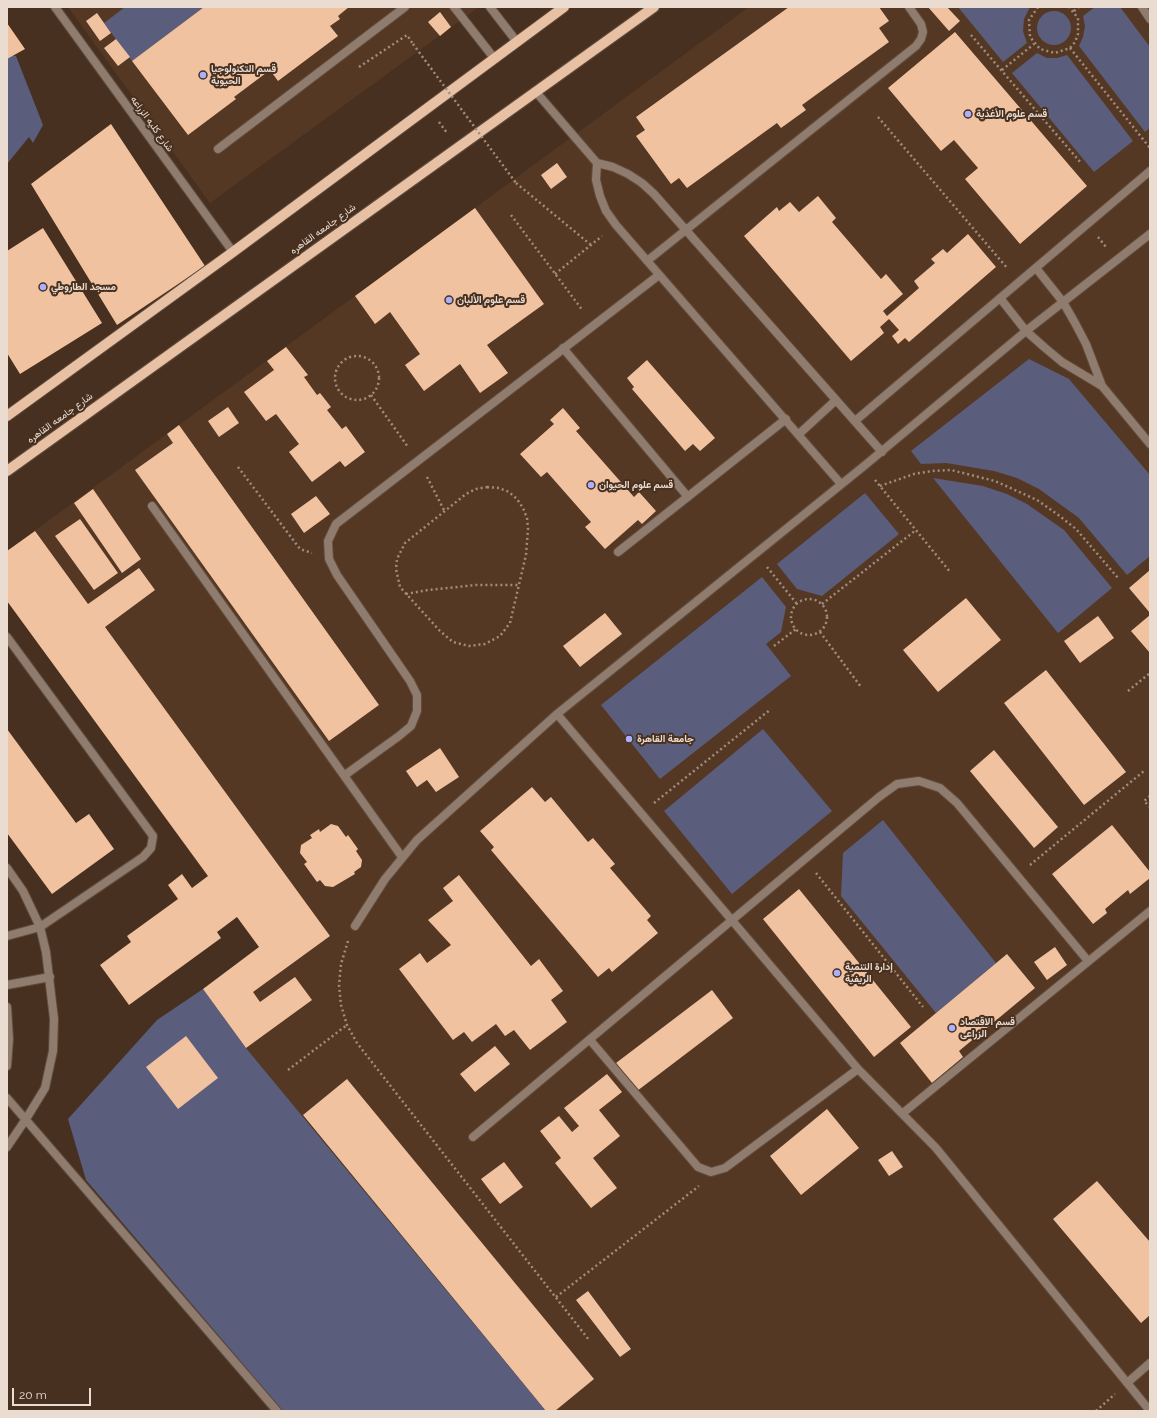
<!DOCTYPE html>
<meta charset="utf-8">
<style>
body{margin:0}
#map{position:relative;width:1157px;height:1418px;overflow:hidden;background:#47301f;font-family:Raleway,sans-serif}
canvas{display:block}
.frame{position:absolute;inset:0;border:8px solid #ebdcd2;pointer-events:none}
.scale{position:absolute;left:12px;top:1388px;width:79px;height:18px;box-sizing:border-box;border:2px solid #ebdcd2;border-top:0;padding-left:5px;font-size:12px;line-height:14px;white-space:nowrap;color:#ebdcd2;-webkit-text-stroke:3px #47301f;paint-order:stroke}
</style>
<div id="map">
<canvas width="1157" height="1418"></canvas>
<div class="frame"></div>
<div class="scale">20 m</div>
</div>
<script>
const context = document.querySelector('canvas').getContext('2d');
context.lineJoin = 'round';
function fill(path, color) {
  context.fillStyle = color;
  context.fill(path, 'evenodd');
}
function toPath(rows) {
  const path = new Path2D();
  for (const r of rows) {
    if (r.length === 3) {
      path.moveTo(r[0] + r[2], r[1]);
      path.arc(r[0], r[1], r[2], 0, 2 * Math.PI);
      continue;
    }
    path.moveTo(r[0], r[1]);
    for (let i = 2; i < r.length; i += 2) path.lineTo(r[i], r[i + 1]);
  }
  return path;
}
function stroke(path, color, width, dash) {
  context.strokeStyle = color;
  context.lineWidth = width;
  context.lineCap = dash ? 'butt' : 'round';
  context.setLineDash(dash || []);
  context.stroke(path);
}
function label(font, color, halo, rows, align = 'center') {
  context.font = font + ' Raleway,Vazirmatn,sans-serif';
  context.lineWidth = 4;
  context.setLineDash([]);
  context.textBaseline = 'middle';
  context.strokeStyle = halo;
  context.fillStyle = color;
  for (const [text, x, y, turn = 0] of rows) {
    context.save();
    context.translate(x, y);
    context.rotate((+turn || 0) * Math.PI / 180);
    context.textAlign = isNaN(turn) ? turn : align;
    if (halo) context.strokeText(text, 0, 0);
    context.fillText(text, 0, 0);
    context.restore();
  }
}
const built = toPath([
 [68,7,479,7,210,203],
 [749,7,1150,7,1150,1411,546,1411,246,1048,203,989,259,947,7,601,7,551]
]);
const green = toPath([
 [125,7,204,7,132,61,104,23],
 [958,7,1030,7,1024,19,1023,31,1027,43,1003,62],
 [1095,7,1120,7,1150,47,1150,128,1145,132,1079,46,1083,37,1085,26,1083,16],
 [1054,28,17],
 [1037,53,1047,58,1057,58,1067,55,1133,141,1094,172,1012,73],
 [8,55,16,56,43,125,33,143,29,137,7,164],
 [1029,359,1069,379,1150,475,1150,556,1127,575,1079,518,1039,489,1017,478,994,471,946,463,921,464,911,451],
 [933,478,983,486,1007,494,1027,504,1064,530,1112,588,1058,633],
 [865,493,899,534,822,596,797,589,777,564],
 [762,577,786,607,781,632,766,644,791,676,660,779,601,705],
 [763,729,832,811,732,894,664,811],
 [883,820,996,963,936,1013,841,896,843,853],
 [203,989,246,1048,546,1411,283,1411,86,1180,68,1119,157,1020]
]);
const building = toPath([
 [204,7,349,7,338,16,340,19,330,26,338,36,278,81,270,70,234,97,236,99,188,135,132,61],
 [789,7,879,7,889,21,879,28,889,42,802,105,806,110,781,128,777,123,687,188,679,178,671,184,636,136,645,130,636,117],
 [928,7,947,7,960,21,949,31],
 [440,12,451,27,440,36,428,22],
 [97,13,111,33,100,41,86,21],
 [7,23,25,49,7,59],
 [955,32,1087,186,1020,244,965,179,978,168,954,140,941,151,888,88],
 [116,39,130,57,118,66,104,48],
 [111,124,205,266,117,325,31,184],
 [557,163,567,177,551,189,541,175],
 [818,196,836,218,832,222,881,279,886,274,903,294,883,311,887,316,919,288,914,281,935,263,931,259,943,249,947,253,968,234,996,267,909,342,905,338,898,344,892,336,899,330,889,319,880,327,884,333,851,361,744,236,777,207,779,211,790,202,799,212],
 [475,208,544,304,487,345,508,373,480,393,460,364,424,391,405,365,420,354,390,312,375,324,355,296],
 [43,228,102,323,20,374,7,353,7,251],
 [286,347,308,375,304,377,317,395,320,393,331,407,327,410,342,429,346,426,365,452,345,467,340,461,312,482,289,452,299,444,276,414,266,421,244,392,274,370,267,361],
 [647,360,715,438,700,451,693,444,685,451,632,389,634,387,627,378],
 [228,407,239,423,219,437,208,421],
 [563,408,580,428,576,431,634,497,639,492,656,511,642,524,638,520,605,549,585,527,591,522,547,472,541,477,520,454,554,424,550,420],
 [179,425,379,705,329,741,135,470,173,443,167,434],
 [93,489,141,559,122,573,74,503],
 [316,496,330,514,304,533,291,514],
 [80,519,118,573,94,590,55,536],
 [35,531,88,604,139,568,155,590,105,627,330,936,253,992,260,1002,295,977,312,1000,246,1048,203,989,259,947,237,917,217,932,221,938,129,1005,100,965,131,942,127,936,178,899,168,885,182,874,192,888,208,876,7,601,7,551],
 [1150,570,1150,613,1129,588],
 [966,598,1001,640,938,692,903,650],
 [605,613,622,634,580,667,563,646],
 [1150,615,1150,653,1131,631],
 [1098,616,1114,638,1080,663,1064,641],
 [1046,670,1126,772,1084,805,1004,703],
 [7,729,76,823,89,814,114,849,52,894,7,833],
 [440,748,459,777,436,792,427,780,417,787,406,771],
 [994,750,1058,827,1034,848,970,771],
 [532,787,545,802,551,797,588,842,593,838,615,864,610,868,651,916,647,920,658,933,612,972,609,968,598,977,491,850,494,847,480,831],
 [331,824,338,826,346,837,348,835,358,849,356,851,362,860,361,867,354,872,355,874,333,887,325,886,320,880,317,882,304,864,307,862,300,853,301,845,312,838,310,835,319,829,320,832],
 [1112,825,1150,872,1150,878,1130,894,1128,890,1105,909,1107,913,1093,924,1052,874],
 [459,875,531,966,539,959,563,991,551,1000,567,1022,530,1050,514,1030,505,1036,496,1024,472,1042,464,1032,453,1040,399,969,420,953,427,963,451,945,428,920,453,901,443,888],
 [799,889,911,1027,874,1057,763,919],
 [1055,947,1067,965,1047,980,1034,962],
 [1007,954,1035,988,959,1051,963,1057,932,1083,900,1043],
 [712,990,733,1018,637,1091,616,1063],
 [186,1036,218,1078,178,1109,146,1067],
 [495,1046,510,1064,475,1092,460,1074],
 [607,1074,622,1092,599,1110,620,1136,593,1158,617,1188,591,1208,555,1163,561,1158,540,1131,559,1116,572,1132,579,1126,564,1108],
 [347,1079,594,1379,555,1411,546,1411,303,1115],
 [827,1109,859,1148,801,1195,770,1156],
 [892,1151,903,1167,889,1176,878,1160],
 [504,1162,523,1187,500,1204,481,1179],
 [1097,1181,1150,1242,1150,1315,1141,1323,1053,1219],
 [588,1291,631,1349,620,1357,576,1300]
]);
const path = toPath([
 [1038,7,1029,20,1030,37,1040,49,1055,53,1070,48,1075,42,1078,34,1078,18,1069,7],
 [1074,11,1079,7],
 [971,35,1081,163],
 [1070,48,1150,148],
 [359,67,407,35,413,44],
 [1002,70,1034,44],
 [878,117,1008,269],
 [439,122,447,133],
 [516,183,591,245],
 [511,215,583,311],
 [1098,237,1106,247],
 [555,274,602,236],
 [357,378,22],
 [371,395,408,447],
 [238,467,300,549,312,553],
 [427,477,445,512],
 [875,480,951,573],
 [880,486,914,474,932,471,951,470,995,481,1037,500,1057,514,1076,529,1118,578],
 [487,487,499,488,509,492,517,499,523,508,527,518,528,529,526,555,510,623,500,636,485,644,469,646,453,642,440,631,400,587,396,569,397,559,405,543,466,494,476,489,487,487],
 [767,567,797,604],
 [406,594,428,590,476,585,519,585],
 [809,617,18],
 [822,604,916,530],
 [820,632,861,687],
 [774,646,796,629],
 [1128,691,1150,673],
 [1150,796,1144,801,1150,807],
 [654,803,771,709],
 [1030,865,1144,771],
 [816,873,923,1007],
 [348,941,341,964,339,985,341,1005,347,1025,357,1043,589,1340],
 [288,1070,347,1025],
 [556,1297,699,1186],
 [1096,1411,1115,1394]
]);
const service = toPath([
 [454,7,494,58],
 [490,7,517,42],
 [1142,7,1150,19],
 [536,92,597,163,613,167,628,174,642,183,654,194,882,452],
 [218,149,405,7],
 [597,163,596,180,600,196,606,211,616,225,841,484],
 [647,261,916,46,921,39,923,32,921,24,909,7],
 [1036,268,1063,302,1075,323,1086,344,1102,386,1150,444],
 [1000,298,1026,331,1044,347,1062,362,1102,386],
 [563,348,688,497],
 [855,421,1150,171],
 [799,434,836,400],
 [152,506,402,857],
 [618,552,786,419],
 [7,637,153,836,151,848,143,857,40,927,7,936],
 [557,714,858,1069,936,1148,1150,1411],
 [345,775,399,736,411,726,417,711,417,695,410,681,337,575,329,559,328,541,336,524,659,275],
 [7,868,23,891,40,927,46,952,54,1019,53,1051,45,1088,26,1119,7,1147],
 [355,926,385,879,417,840,557,714,864,466,1026,331,1150,234],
 [7,985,50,977],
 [7,1007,9,1039,7,1066],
 [590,1040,698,1167,711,1172,725,1168,858,1069],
 [7,1098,277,1411],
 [903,1113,1150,911],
 [473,1137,879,797,897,784,919,781,940,788,957,803,1088,961],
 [1127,1383,1150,1363]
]);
const minor = toPath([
 [55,7,233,252]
]);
const primary = toPath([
 [7,416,233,252,564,7],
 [7,471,654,7]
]);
const pathBridge = toPath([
 [413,44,516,183]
]);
const markers = [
 [203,75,4,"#aab0fb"],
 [968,114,4,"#aab0fb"],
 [43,287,4,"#aab0fb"],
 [449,300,4,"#aab0fb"],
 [591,485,4,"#aab0fb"],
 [629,739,4,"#aab0fb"],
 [837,973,4,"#aab0fb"],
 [952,1028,4,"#aab0fb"]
];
const poiNames = [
 ["قسم التكنولوجيا",211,69],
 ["الحيوية",211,81],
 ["قسم علوم الأغذية",976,114],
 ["مسجد الطاروطي",51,287],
 ["قسم علوم الألبان",457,300],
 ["قسم علوم الحيوان",599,485],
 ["جامعة القاهرة",637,739],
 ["إدارة التنمية",845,967],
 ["الريفية",845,979],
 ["قسم الاقتصاد",960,1022],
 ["الزراعى",960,1034]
];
const streetNames = [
 ["شارع كليه الزراعه",152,124,54],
 ["شارع جامعه القاهره",323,229,-36],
 ["شارع جامعه القاهره",60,418,-36]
];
fill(built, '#553823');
fill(green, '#5a5d7c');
fill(building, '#f0c2a0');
stroke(service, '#614c3c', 10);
stroke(minor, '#614c3c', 10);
stroke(primary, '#614c3c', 12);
stroke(path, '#a08d80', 2.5, [2, 3]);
stroke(service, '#8f7c6e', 8);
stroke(minor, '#8f7c6e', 8);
stroke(primary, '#e8c1a5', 10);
stroke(pathBridge, '#a08d80', 2.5, [2, 3]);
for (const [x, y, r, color] of markers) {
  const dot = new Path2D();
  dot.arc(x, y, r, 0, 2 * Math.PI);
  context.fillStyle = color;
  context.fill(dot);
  stroke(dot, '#47301f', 1.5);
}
label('bold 10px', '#ebdcd2', '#47301f', poiNames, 'left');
label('10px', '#ebdcd2', '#47301f', streetNames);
</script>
